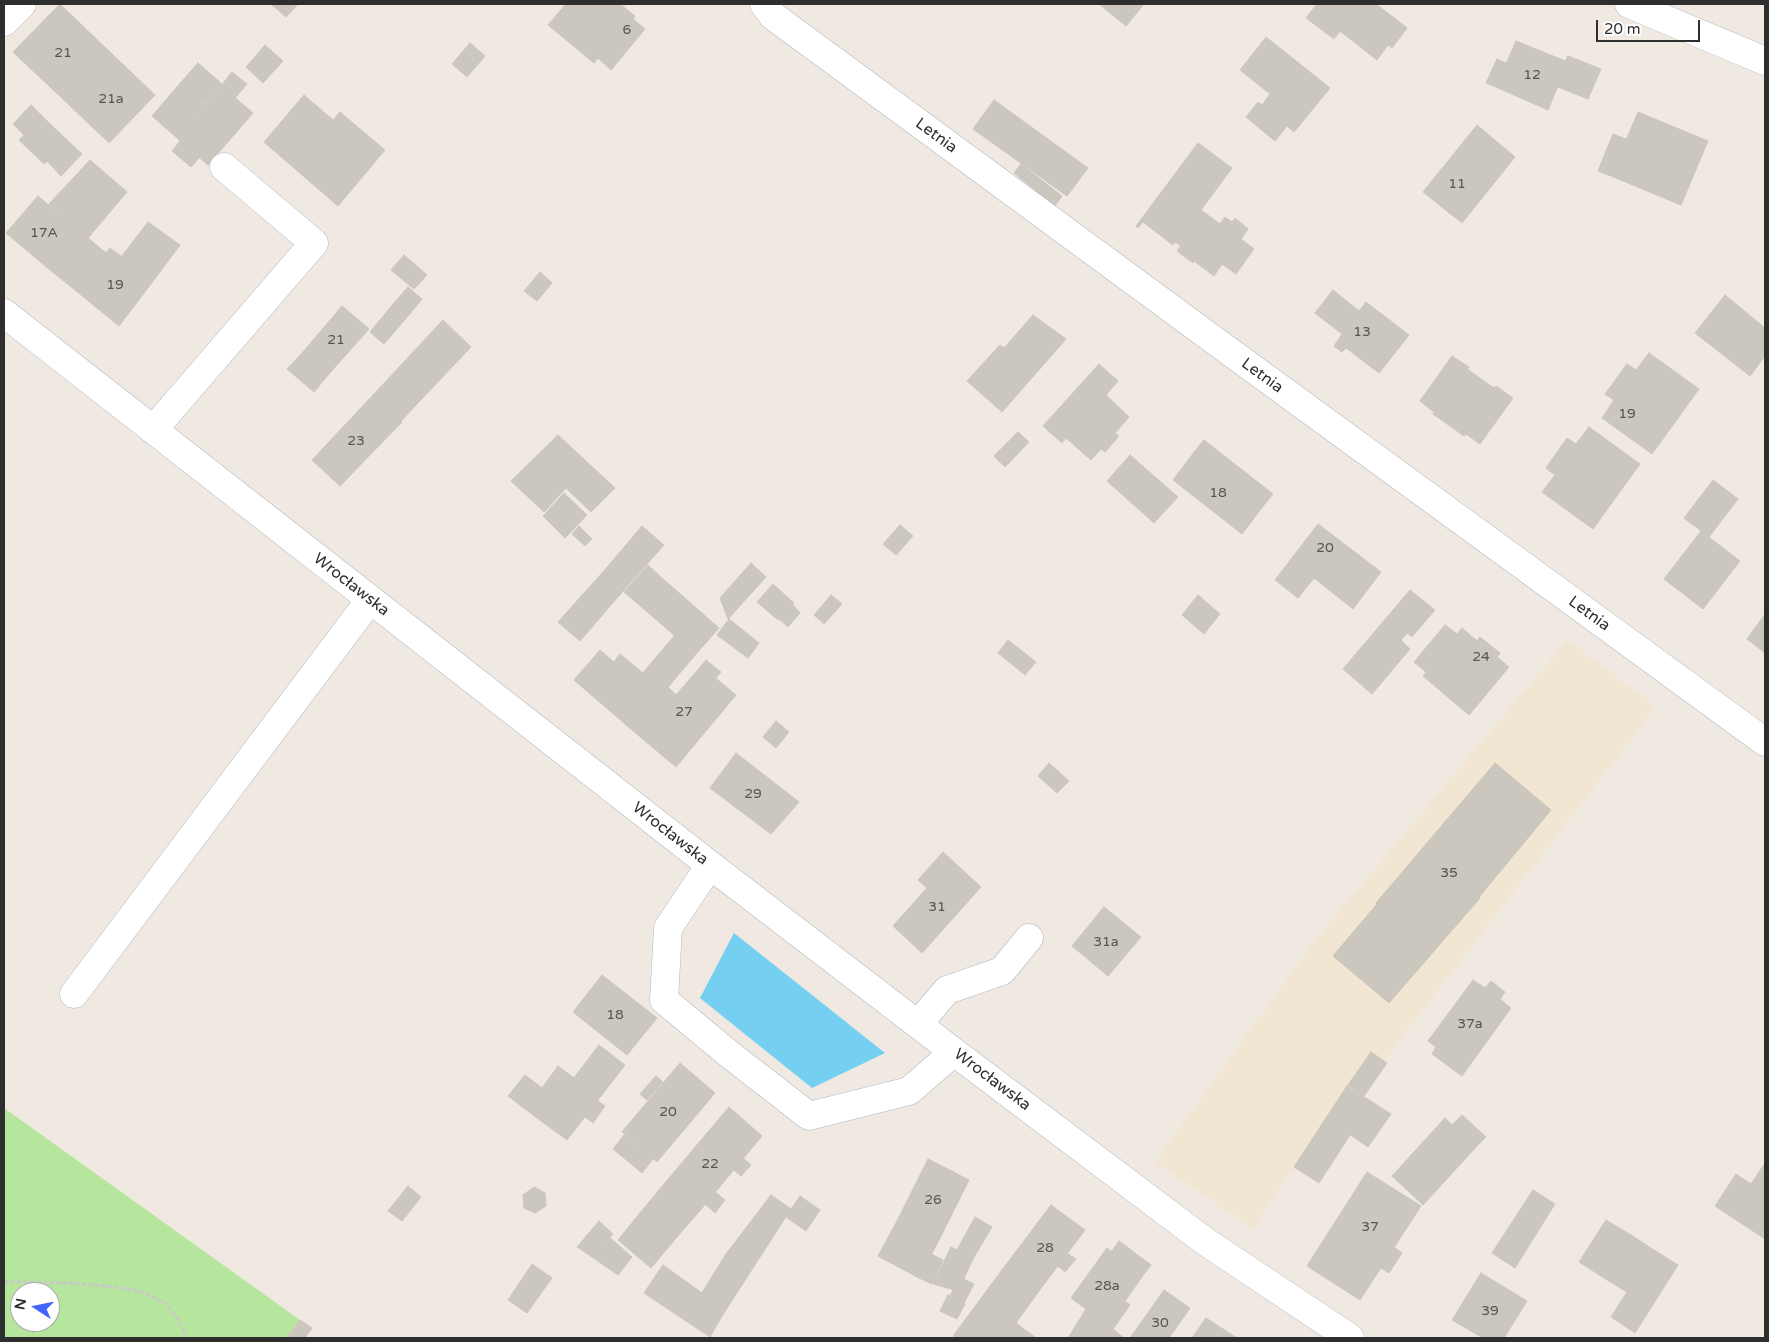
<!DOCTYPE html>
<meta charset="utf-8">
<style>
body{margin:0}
#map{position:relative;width:1769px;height:1342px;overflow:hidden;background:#efe9e1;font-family:"Varela Round",sans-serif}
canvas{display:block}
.frame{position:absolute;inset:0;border:5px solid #2e2e2e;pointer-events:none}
.north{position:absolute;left:10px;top:1282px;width:50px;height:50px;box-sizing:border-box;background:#fff;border:1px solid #ababab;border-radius:50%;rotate:281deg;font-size:14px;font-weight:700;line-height:20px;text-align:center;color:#2e2e2e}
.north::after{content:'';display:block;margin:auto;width:18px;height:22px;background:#4264fb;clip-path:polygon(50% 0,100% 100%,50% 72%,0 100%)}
.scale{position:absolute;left:1596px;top:20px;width:104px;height:22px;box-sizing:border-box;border:2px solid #2e2e2e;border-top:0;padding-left:6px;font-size:15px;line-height:18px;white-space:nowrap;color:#2e2e2e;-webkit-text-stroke:4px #fff;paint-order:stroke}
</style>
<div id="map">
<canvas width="1769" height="1342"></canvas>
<div class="frame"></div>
<div class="north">N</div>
<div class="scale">20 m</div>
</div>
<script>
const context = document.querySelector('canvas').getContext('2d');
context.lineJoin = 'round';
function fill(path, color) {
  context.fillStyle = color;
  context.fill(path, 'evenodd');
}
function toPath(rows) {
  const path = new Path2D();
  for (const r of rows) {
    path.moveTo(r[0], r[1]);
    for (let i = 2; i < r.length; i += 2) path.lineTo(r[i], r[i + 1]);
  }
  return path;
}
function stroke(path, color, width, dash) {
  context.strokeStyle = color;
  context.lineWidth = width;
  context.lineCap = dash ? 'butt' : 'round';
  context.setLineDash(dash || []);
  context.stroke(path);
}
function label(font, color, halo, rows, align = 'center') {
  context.font = font + ' "Varela Round",sans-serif';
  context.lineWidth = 4;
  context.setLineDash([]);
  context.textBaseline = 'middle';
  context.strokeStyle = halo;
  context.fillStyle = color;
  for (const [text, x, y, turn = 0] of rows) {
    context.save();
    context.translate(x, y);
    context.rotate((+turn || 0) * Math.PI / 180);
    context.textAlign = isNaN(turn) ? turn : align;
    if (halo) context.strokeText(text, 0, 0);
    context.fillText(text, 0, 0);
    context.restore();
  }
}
const education = toPath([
 [1567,640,1656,707,1384,1061,1371,1052,1253,1229,1155,1162,1315,940]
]);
const green = toPath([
 [4,1108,300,1320,285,1338,4,1338],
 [20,1292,50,1292,50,1322,20,1322]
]);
const water = toPath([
 [734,933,885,1053,812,1088,700,998]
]);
const building = toPath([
 [60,4,112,54,66,102,13,52,60,4],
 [271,4,298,4,286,17,271,4],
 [566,4,620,4,635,16,633,19,645,29,611,70,598,58,594,63,548,25,566,4],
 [1099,4,1144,4,1126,26,1099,4],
 [1317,4,1376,4,1407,28,1392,48,1388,45,1377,60,1340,31,1334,39,1306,18,1317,4],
 [1266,37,1330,88,1294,132,1287,126,1275,141,1246,117,1258,102,1262,105,1270,94,1240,70,1266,37],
 [1516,41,1568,62,1548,110,1496,87,1516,41],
 [470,43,485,56,467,77,452,64,470,43],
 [265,45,283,61,263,83,246,67,265,45],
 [112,54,155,95,109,143,66,102,112,54],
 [1568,56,1601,69,1588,99,1558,87,1568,62,1565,61,1568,56],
 [1497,59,1506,63,1496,87,1486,83,1497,59],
 [198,63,222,84,207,101,183,80,198,63],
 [232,72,247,84,235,98,221,86,232,72],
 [183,80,207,101,177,138,152,116,183,80],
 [221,86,253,113,208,165,177,138,221,86],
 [304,95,333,120,340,112,385,150,338,206,264,142,304,95],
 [994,100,1088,168,1067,196,973,129,994,100],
 [31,105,42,116,24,135,13,124,31,105],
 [1638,112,1708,141,1681,205,1611,176,1638,112],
 [42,116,67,140,44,164,19,140,42,116],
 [1477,125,1515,157,1462,223,1423,192,1477,125],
 [1613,134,1626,139,1611,176,1598,171,1613,134],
 [67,140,82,154,61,176,47,161,67,140],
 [180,141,200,157,191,167,172,151,180,141],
 [1198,143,1232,168,1201,210,1220,224,1225,217,1232,222,1235,218,1248,229,1241,239,1254,249,1236,274,1222,264,1214,276,1194,261,1193,263,1177,251,1181,246,1175,242,1173,245,1143,222,1138,228,1136,226,1198,143],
 [90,160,127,192,88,238,49,204,90,160],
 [1021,164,1062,196,1055,206,1014,173,1021,164],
 [38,196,82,233,50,270,6,233,38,196],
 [148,222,180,245,154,280,122,256,148,222],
 [82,233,106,253,75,290,50,270,82,233],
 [110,248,154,280,119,326,75,290,110,248],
 [404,255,427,275,414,289,391,270,404,255],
 [540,272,552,283,537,301,524,291,540,272],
 [408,287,422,299,409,315,394,303,408,287],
 [1333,290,1359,311,1366,302,1409,335,1379,373,1346,348,1342,352,1334,346,1342,334,1315,313,1333,290],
 [1725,295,1765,328,1765,356,1750,376,1695,333,1725,295],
 [394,303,409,315,384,344,370,332,394,303],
 [342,306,369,329,329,374,303,352,342,306],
 [1033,315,1066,339,1002,412,967,381,1000,345,1004,348,1033,315],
 [443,320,471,347,401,421,373,395,443,320],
 [303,352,329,374,314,392,287,369,303,352],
 [1649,353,1699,389,1652,454,1602,418,1614,400,1605,394,1627,364,1636,370,1649,353],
 [1452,356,1469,367,1467,369,1494,388,1496,386,1513,398,1480,444,1466,434,1464,436,1433,414,1434,412,1420,401,1452,356],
 [1099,364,1118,381,1106,395,1129,417,1115,433,1119,436,1105,452,1101,449,1091,460,1066,438,1062,443,1043,426,1099,364],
 [373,395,402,422,340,486,312,460,373,395],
 [1589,427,1640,464,1593,529,1542,492,1555,475,1546,468,1567,438,1576,444,1589,427],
 [1018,432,1029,442,1005,467,994,456,1018,432],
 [558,435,615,488,591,512,566,488,544,512,511,481,558,435],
 [1204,440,1273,494,1264,505,1195,451,1204,440],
 [1195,451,1264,505,1242,534,1173,480,1195,451],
 [1130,455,1178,497,1154,523,1107,481,1130,455],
 [1713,480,1738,499,1709,537,1684,518,1713,480],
 [564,493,587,515,565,538,543,516,564,493],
 [1318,524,1381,572,1353,609,1314,578,1298,598,1275,580,1318,524],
 [900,525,913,536,896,555,883,544,900,525],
 [579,526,592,539,585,546,572,534,579,526],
 [642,526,664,545,624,590,603,572,642,526],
 [1701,531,1740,561,1703,609,1664,579,1701,531],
 [751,563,766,577,728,619,720,598,751,563],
 [648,565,662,578,638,604,624,592,648,565],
 [603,572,624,590,580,641,558,622,603,572],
 [662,578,719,628,696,654,638,604,662,578],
 [773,584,794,603,778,620,757,602,773,584],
 [1410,590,1435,610,1412,637,1407,633,1401,640,1410,649,1372,694,1343,669,1410,590],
 [831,595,842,604,824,624,814,615,831,595],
 [1198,595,1220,614,1204,634,1182,615,1198,595],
 [792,604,800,613,788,627,779,619,792,604],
 [1765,614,1765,653,1747,639,1765,614],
 [729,619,759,643,748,658,717,635,729,619],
 [1445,625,1457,634,1426,672,1414,662,1445,625],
 [1462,628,1477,641,1480,637,1500,653,1497,657,1509,667,1469,715,1423,676,1462,628],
 [674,636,696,654,632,730,574,680,600,650,636,681,674,636],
 [1008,640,1036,662,1025,675,998,653,1008,640],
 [620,654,643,673,636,681,614,662,620,654],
 [706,660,721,672,716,678,701,666,706,660],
 [701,666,736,695,676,767,632,730,668,687,676,695,701,666],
 [776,721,789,732,776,748,763,737,776,721],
 [736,753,799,802,771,834,710,788,736,753],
 [1049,763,1069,781,1057,793,1038,776,1049,763],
 [1495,763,1551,810,1479,897,1480,898,1389,1003,1333,956,1377,904,1376,903,1495,763],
 [943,852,981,887,922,953,893,926,927,888,918,880,943,852],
 [1104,907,1141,937,1108,976,1072,946,1104,907],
 [602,975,657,1018,627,1055,573,1012,602,975],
 [1473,980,1485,988,1491,981,1505,992,1500,999,1511,1008,1462,1076,1432,1054,1436,1047,1428,1041,1473,980],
 [599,1045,625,1065,567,1140,541,1121,599,1045],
 [1371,1052,1387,1063,1364,1096,1348,1085,1371,1052],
 [680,1063,715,1093,657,1162,622,1132,680,1063],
 [558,1066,574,1078,541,1121,508,1096,525,1075,542,1088,558,1066],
 [656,1076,663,1082,647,1100,640,1094,656,1076],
 [1347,1086,1391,1114,1368,1147,1326,1118,1347,1086],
 [598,1101,605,1106,593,1123,585,1117,598,1101],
 [729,1107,762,1136,698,1213,664,1184,729,1107],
 [1462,1115,1486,1137,1476,1147,1452,1125,1462,1115],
 [1326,1118,1350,1135,1319,1183,1294,1167,1326,1118],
 [1445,1118,1476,1147,1423,1205,1392,1176,1445,1118],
 [624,1135,653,1159,642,1173,613,1149,624,1135],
 [743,1158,751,1165,741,1176,734,1170,743,1158],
 [928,1159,969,1180,938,1242,897,1221,928,1159],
 [1765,1163,1765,1239,1715,1206,1736,1174,1751,1184,1765,1163],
 [1367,1172,1421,1206,1360,1300,1307,1266,1367,1172],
 [664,1184,698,1213,677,1237,644,1208,664,1184],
 [408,1186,421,1197,402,1221,388,1211,408,1186],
 [534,1187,545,1193,546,1206,535,1213,524,1208,523,1195,534,1187],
 [1533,1190,1555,1204,1515,1268,1492,1253,1533,1190],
 [715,1192,725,1200,715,1213,705,1204,715,1192],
 [771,1195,791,1209,751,1271,726,1254,771,1195],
 [800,1196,820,1210,806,1231,786,1217,800,1196],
 [1051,1205,1085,1230,1036,1295,1002,1270,1051,1205],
 [644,1208,677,1237,651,1268,618,1240,644,1208],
 [975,1217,992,1227,973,1259,957,1250,975,1217],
 [1606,1220,1631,1235,1604,1278,1579,1262,1606,1220],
 [599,1221,613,1234,592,1257,577,1247,599,1221],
 [897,1221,938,1242,919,1278,878,1256,897,1221],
 [1631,1235,1654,1250,1627,1292,1604,1278,1631,1235],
 [609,1237,632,1257,618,1275,592,1257,609,1237],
 [1119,1241,1151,1265,1144,1274,1112,1251,1119,1241],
 [951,1247,973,1259,958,1291,933,1284,951,1247],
 [1394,1247,1402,1253,1389,1273,1381,1268,1394,1247],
 [1107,1248,1144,1274,1125,1301,1130,1305,1113,1329,1071,1298,1107,1248],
 [1654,1250,1678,1265,1635,1333,1611,1317,1654,1250],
 [726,1254,751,1271,722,1316,698,1299,726,1254],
 [931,1254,943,1260,932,1284,919,1278,931,1254],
 [1068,1254,1076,1259,1065,1272,1058,1266,1068,1254],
 [532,1264,552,1278,527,1313,508,1300,532,1264],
 [663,1265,702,1293,698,1299,722,1316,710,1337,644,1293,663,1265],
 [1002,1270,1036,1295,1016,1323,999,1311,978,1338,956,1338,953,1336,1002,1270],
 [1481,1273,1527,1301,1504,1338,1483,1338,1452,1320,1481,1273],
 [964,1279,974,1284,964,1303,950,1296,953,1290,958,1291,964,1279],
 [1164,1290,1190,1308,1169,1338,1130,1338,1164,1290],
 [948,1295,965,1304,957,1319,940,1311,948,1295],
 [1086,1309,1113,1329,1107,1338,1068,1338,1086,1309],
 [999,1311,1016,1323,1036,1338,978,1338,999,1311],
 [1206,1318,1237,1338,1192,1338,1206,1318],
 [300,1320,312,1328,305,1338,286,1338,300,1320],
 [1113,1329,1124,1338,1107,1338,1113,1329]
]);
const path = toPath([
 [4,1282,70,1283,115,1287,142,1292,167,1304,181,1324,186,1338]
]);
const minor = toPath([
 [764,4,773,16,1237,357,1765,742],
 [1629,4,1765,61],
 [4,22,22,4],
 [4,313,710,865,954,1052,1206,1242,1350,1338],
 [153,430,314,243,224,167],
 [710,865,668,928,664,1000,729,1054,809,1116,909,1091,954,1052],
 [74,994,370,600],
 [918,1024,947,990,1002,971,1029,938]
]);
const numberNames = [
 ["6",627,30],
 ["21",63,53],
 ["12",1532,75],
 ["21a",111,99],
 ["11",1457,184],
 ["17A",44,233],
 ["19",115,285],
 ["13",1362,332],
 ["21",336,340],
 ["19",1627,414],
 ["23",356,441],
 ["18",1218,493],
 ["20",1325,548],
 ["24",1481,657],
 ["27",684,712],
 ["29",753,794],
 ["35",1449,873],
 ["31",937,907],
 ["31a",1106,942],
 ["18",615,1015],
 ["37a",1470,1024],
 ["20",668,1112],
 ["22",710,1164],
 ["26",933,1200],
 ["37",1370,1227],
 ["28",1045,1248],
 ["28a",1107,1286],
 ["39",1490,1311],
 ["30",1160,1323]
];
const streetNames = [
 ["Letnia",936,136,36],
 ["Letnia",1262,376,36],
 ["Wrocławska",351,585,38],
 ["Letnia",1589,614,36],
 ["Wrocławska",670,834,38],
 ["Wrocławska",992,1080,37]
];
fill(education, '#f0e6d1');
fill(green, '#b6e59e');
fill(water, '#75cff0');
fill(building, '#cbc7bf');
stroke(building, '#cbc5ba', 1);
stroke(minor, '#b4b7c1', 29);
stroke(path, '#c9c9c9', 3, [4, 2.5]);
stroke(minor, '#fff', 28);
label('14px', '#555452', null, numberNames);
label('16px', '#2e2e2e', '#fff', streetNames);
</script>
